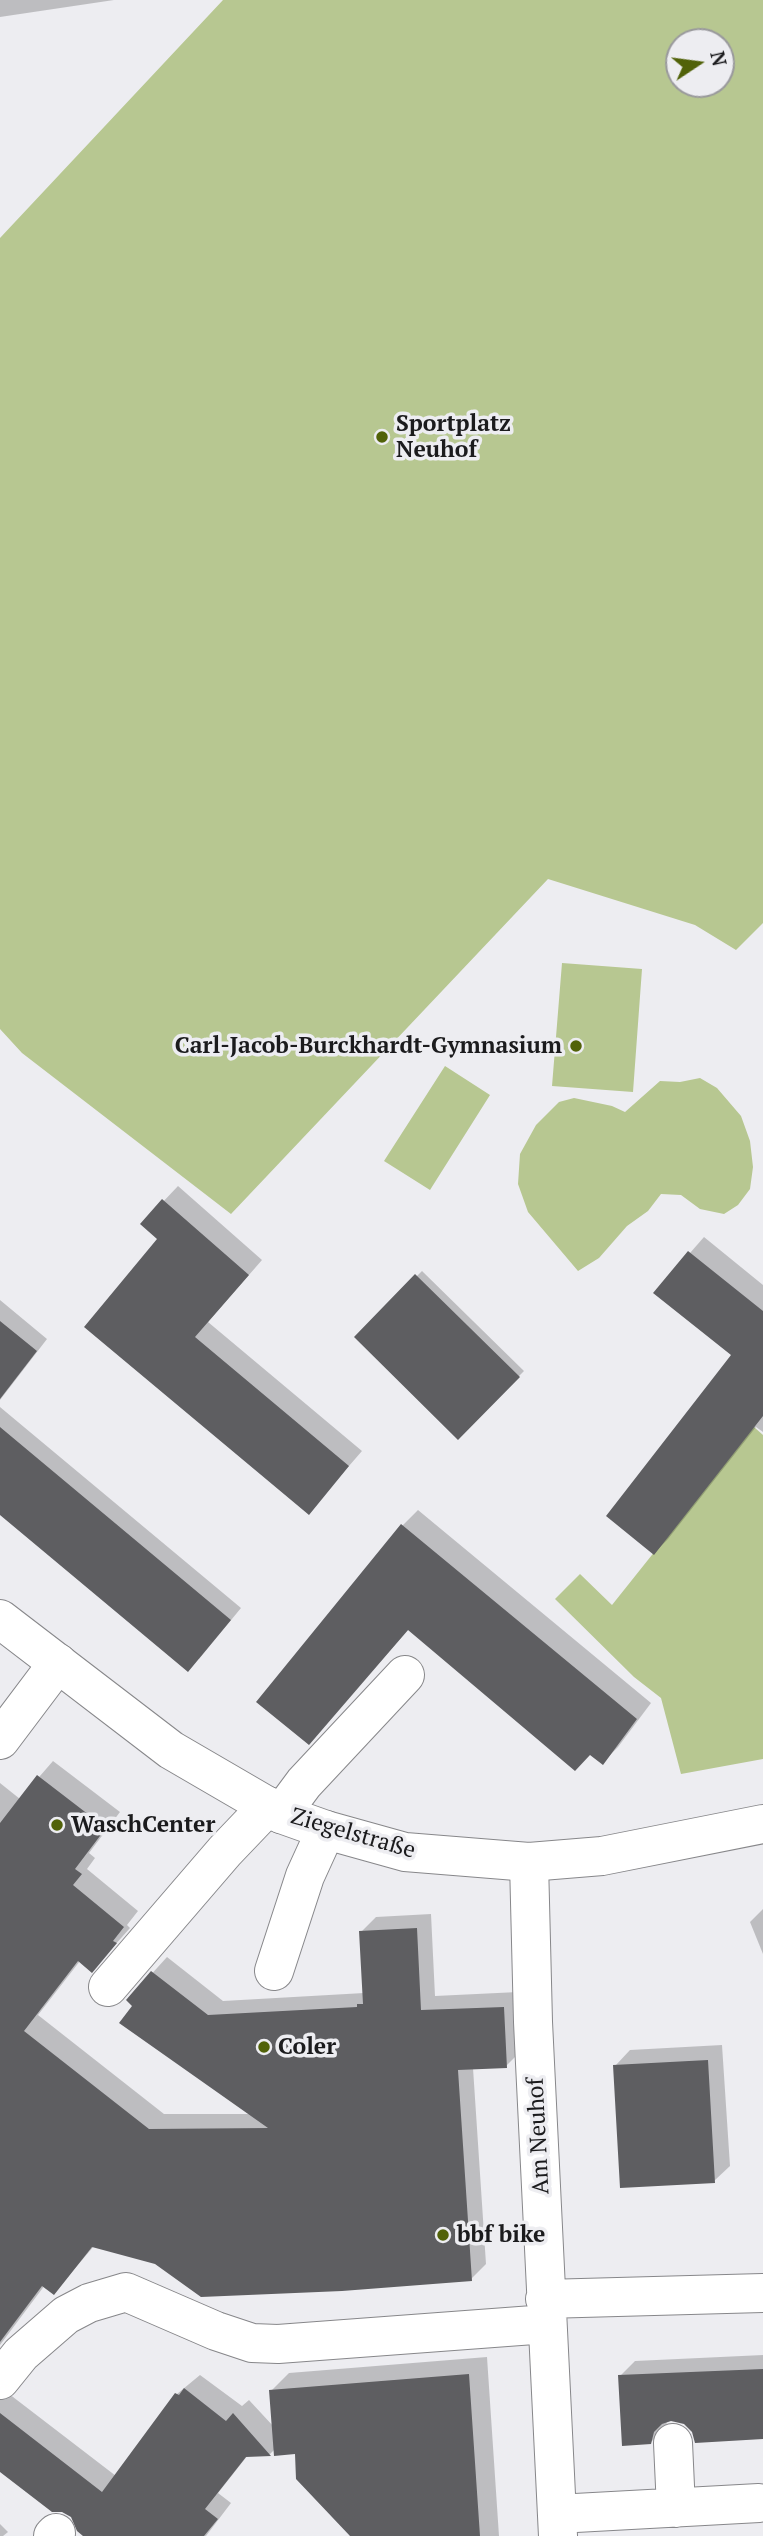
<!DOCTYPE html>
<meta charset="utf-8">
<style>
body{margin:0}
#map{position:relative;width:763px;height:2536px;overflow:hidden;background:#ededf1;font-family:"PT Serif",serif}
canvas{display:block}
.north{position:absolute;left:665px;top:28px;width:70px;height:70px;box-sizing:border-box;background:#ededf1;border:2px solid #99999c;border-radius:50%;rotate:77deg;font-size:19px;font-weight:700;line-height:28px;text-align:center;color:#1b1b1d}
.north::after{content:'';display:block;margin:auto;width:24px;height:32px;background:#516209;clip-path:polygon(50% 0,100% 100%,50% 72%,0 100%)}
</style>
<div id="map">
<canvas width="763" height="2536"></canvas>
<div class="north">N</div>
</div>
<script>
const context = document.querySelector('canvas').getContext('2d');
context.lineJoin = 'round';
function fill(path, color) {
  context.fillStyle = color;
  context.fill(path, 'evenodd');
}
function toPath(rows) {
  const path = new Path2D();
  for (const r of rows) {
    path.moveTo(r[0], r[1]);
    for (let i = 2; i < r.length; i += 2) path.lineTo(r[i], r[i + 1]);
  }
  return path;
}
function stroke(path, color, width, dash) {
  context.strokeStyle = color;
  context.lineWidth = width;
  context.lineCap = dash ? 'butt' : 'round';
  context.setLineDash(dash || []);
  context.stroke(path);
}
function label(font, color, halo, rows, align = 'center') {
  context.font = font + ' "PT Serif",serif';
  context.lineWidth = 7;
  context.setLineDash([]);
  context.textBaseline = 'middle';
  context.strokeStyle = halo;
  context.fillStyle = color;
  for (const [text, x, y, turn = 0] of rows) {
    context.save();
    context.translate(x, y);
    context.rotate((+turn || 0) * Math.PI / 180);
    context.textAlign = isNaN(turn) ? turn : align;
    if (halo) context.strokeText(text, 0, 0);
    context.fillText(text, 0, 0);
    context.restore();
  }
}
const green = toPath([
 [223,0,763,0,763,923,736,950,695,925,548,879,231,1214,22,1053,0,1029,0,238],
 [679,42,721,42,721,84,679,84],
 [562,963,642,969,633,1092,552,1086],
 [445,1066,490,1095,430,1190,384,1161],
 [700,1078,717,1088,741,1116,750,1141,753,1167,750,1189,738,1205,724,1214,700,1209,681,1195,661,1194,648,1211,627,1226,599,1258,578,1271,528,1212,518,1184,520,1154,536,1125,559,1102,574,1098,612,1106,625,1112,660,1081,680,1082],
 [754,1427,763,1435,763,1759,681,1774,661,1698,634,1677,555,1599,580,1574,612,1605]
]);
const shadow = toPath([
 [0,0,114,0,0,17],
 [178,1186,262,1260,208,1322,362,1451,309,1512,86,1327,159,1239,142,1224],
 [704,1237,763,1285,763,1432,756,1427,668,1539,654,1553,734,1354,655,1293],
 [422,1271,524,1371,458,1438,356,1337],
 [0,1300,47,1339,0,1400],
 [0,1407,241,1608,199,1659,0,1513],
 [418,1510,651,1703,618,1747,603,1762,409,1629,309,1742,259,1702,403,1525],
 [53,1761,120,1812,89,1853,95,1858,87,1869,138,1911,127,1925,130,1928,106,1955,80,1961,38,2015,164,2114,251,2114,128,2000,167,1957,223,2001,364,1993,361,1932,376,1917,431,1914,435,1996,518,1992,521,2051,506,2066,473,2068,486,2264,471,2279,156,2262,94,2246,54,2293,45,2285,0,2345,0,1783,20,1799],
 [763,1909,763,1954,750,1922],
 [722,2045,730,2166,714,2181,615,2066,630,2050],
 [763,2355,763,2438,693,2431,684,2422,671,2419,667,2421,666,2427,650,2443,620,2376,635,2361],
 [487,2357,499,2536,353,2536,296,2452,275,2449,270,2454,248,2455,218,2493,231,2503,206,2536,91,2536,72,2516,0,2469,0,2387,116,2476,177,2394,200,2375,242,2406,249,2400,274,2427,271,2391,289,2373],
 [0,2524,8,2532,3,2536,0,2536]
]);
const building = toPath([
 [162,1199,249,1275,195,1337,349,1466,309,1515,84,1327,157,1239,140,1224],
 [688,1251,763,1311,763,1416,654,1555,606,1516,731,1355,653,1293],
 [415,1274,520,1377,458,1440,354,1337],
 [0,1321,37,1351,0,1399],
 [0,1427,231,1620,188,1672,0,1515],
 [401,1524,637,1719,603,1765,590,1755,575,1771,408,1630,309,1745,256,1702],
 [37,1775,106,1828,75,1869,82,1874,73,1885,124,1927,113,1941,117,1943,92,1973,78,1961,24,2031,149,2129,268,2128,119,2023,132,2006,126,2000,151,1971,208,2015,357,2007,357,2004,363,2004,359,1931,417,1928,421,2010,504,2007,507,2068,458,2070,472,2281,342,2291,201,2297,155,2264,92,2247,54,2295,42,2286,0,2342,0,1823],
 [708,2060,715,2183,620,2188,613,2065],
 [763,2369,763,2439,695,2443,692,2432,684,2424,671,2421,662,2424,654,2432,651,2444,622,2446,618,2375],
 [469,2374,480,2536,350,2536,296,2479,295,2454,274,2456,269,2390],
 [184,2388,226,2421,233,2413,271,2456,246,2457,205,2509,218,2519,204,2536,83,2536,77,2531,71,2517,62,2512,52,2512,0,2472,0,2413,102,2492,175,2393,179,2395]
]);
const minor = toPath([
 [0,1740,58,1663],
 [281,1814,304,1783,405,1675],
 [529,1862,533,2022,558,2536],
 [274,1971,305,1876,326,1830],
 [108,1987,225,1851,268,1806],
 [545,2299,763,2293],
 [0,2380,21,2354,66,2315,89,2303,126,2292,216,2331,252,2343,278,2344,547,2324],
 [673,2443,676,2508],
 [557,2514,759,2503],
 [53,2536,56,2533]
]);
const major = toPath([
 [0,1619,171,1750,281,1814,326,1830,405,1852,529,1862,602,1856,763,1824]
]);
const markers = [
 [382,437,7,"#516209"],
 [576,1046,7,"#516209"],
 [57,1825,7,"#516209"],
 [264,2047,7,"#516209"],
 [443,2235,7,"#516209"]
];
const poiNames = [
 ["Sportplatz",396,424],
 ["Neuhof",396,450],
 ["Carl-Jacob-Burckhardt-Gymnasium",562,1046,"right"],
 ["WaschCenter",71,1825],
 ["Coler",278,2047],
 ["bbf bike",457,2235]
];
const streetNames = [
 ["Ziegelstraße",353,1834,16],
 ["Am Neuhof",539,2136,-93]
];
fill(green, '#b7c791');
fill(shadow, '#0003');
fill(building, '#5e5e61');
stroke(minor, '#87878a', 40);
stroke(major, '#87878a', 40);
stroke(minor, '#fff', 38);
stroke(major, '#fff', 38);
for (const [x, y, r, color] of markers) {
  const dot = new Path2D();
  dot.arc(x, y, r, 0, 2 * Math.PI);
  context.fillStyle = color;
  context.fill(dot);
  stroke(dot, '#ededf1', 2.5);
}
label('bold 23px', '#1b1b1d', '#ededf1', poiNames, 'left');
label('23px', '#1b1b1d', '#ededf1', streetNames);
</script>
